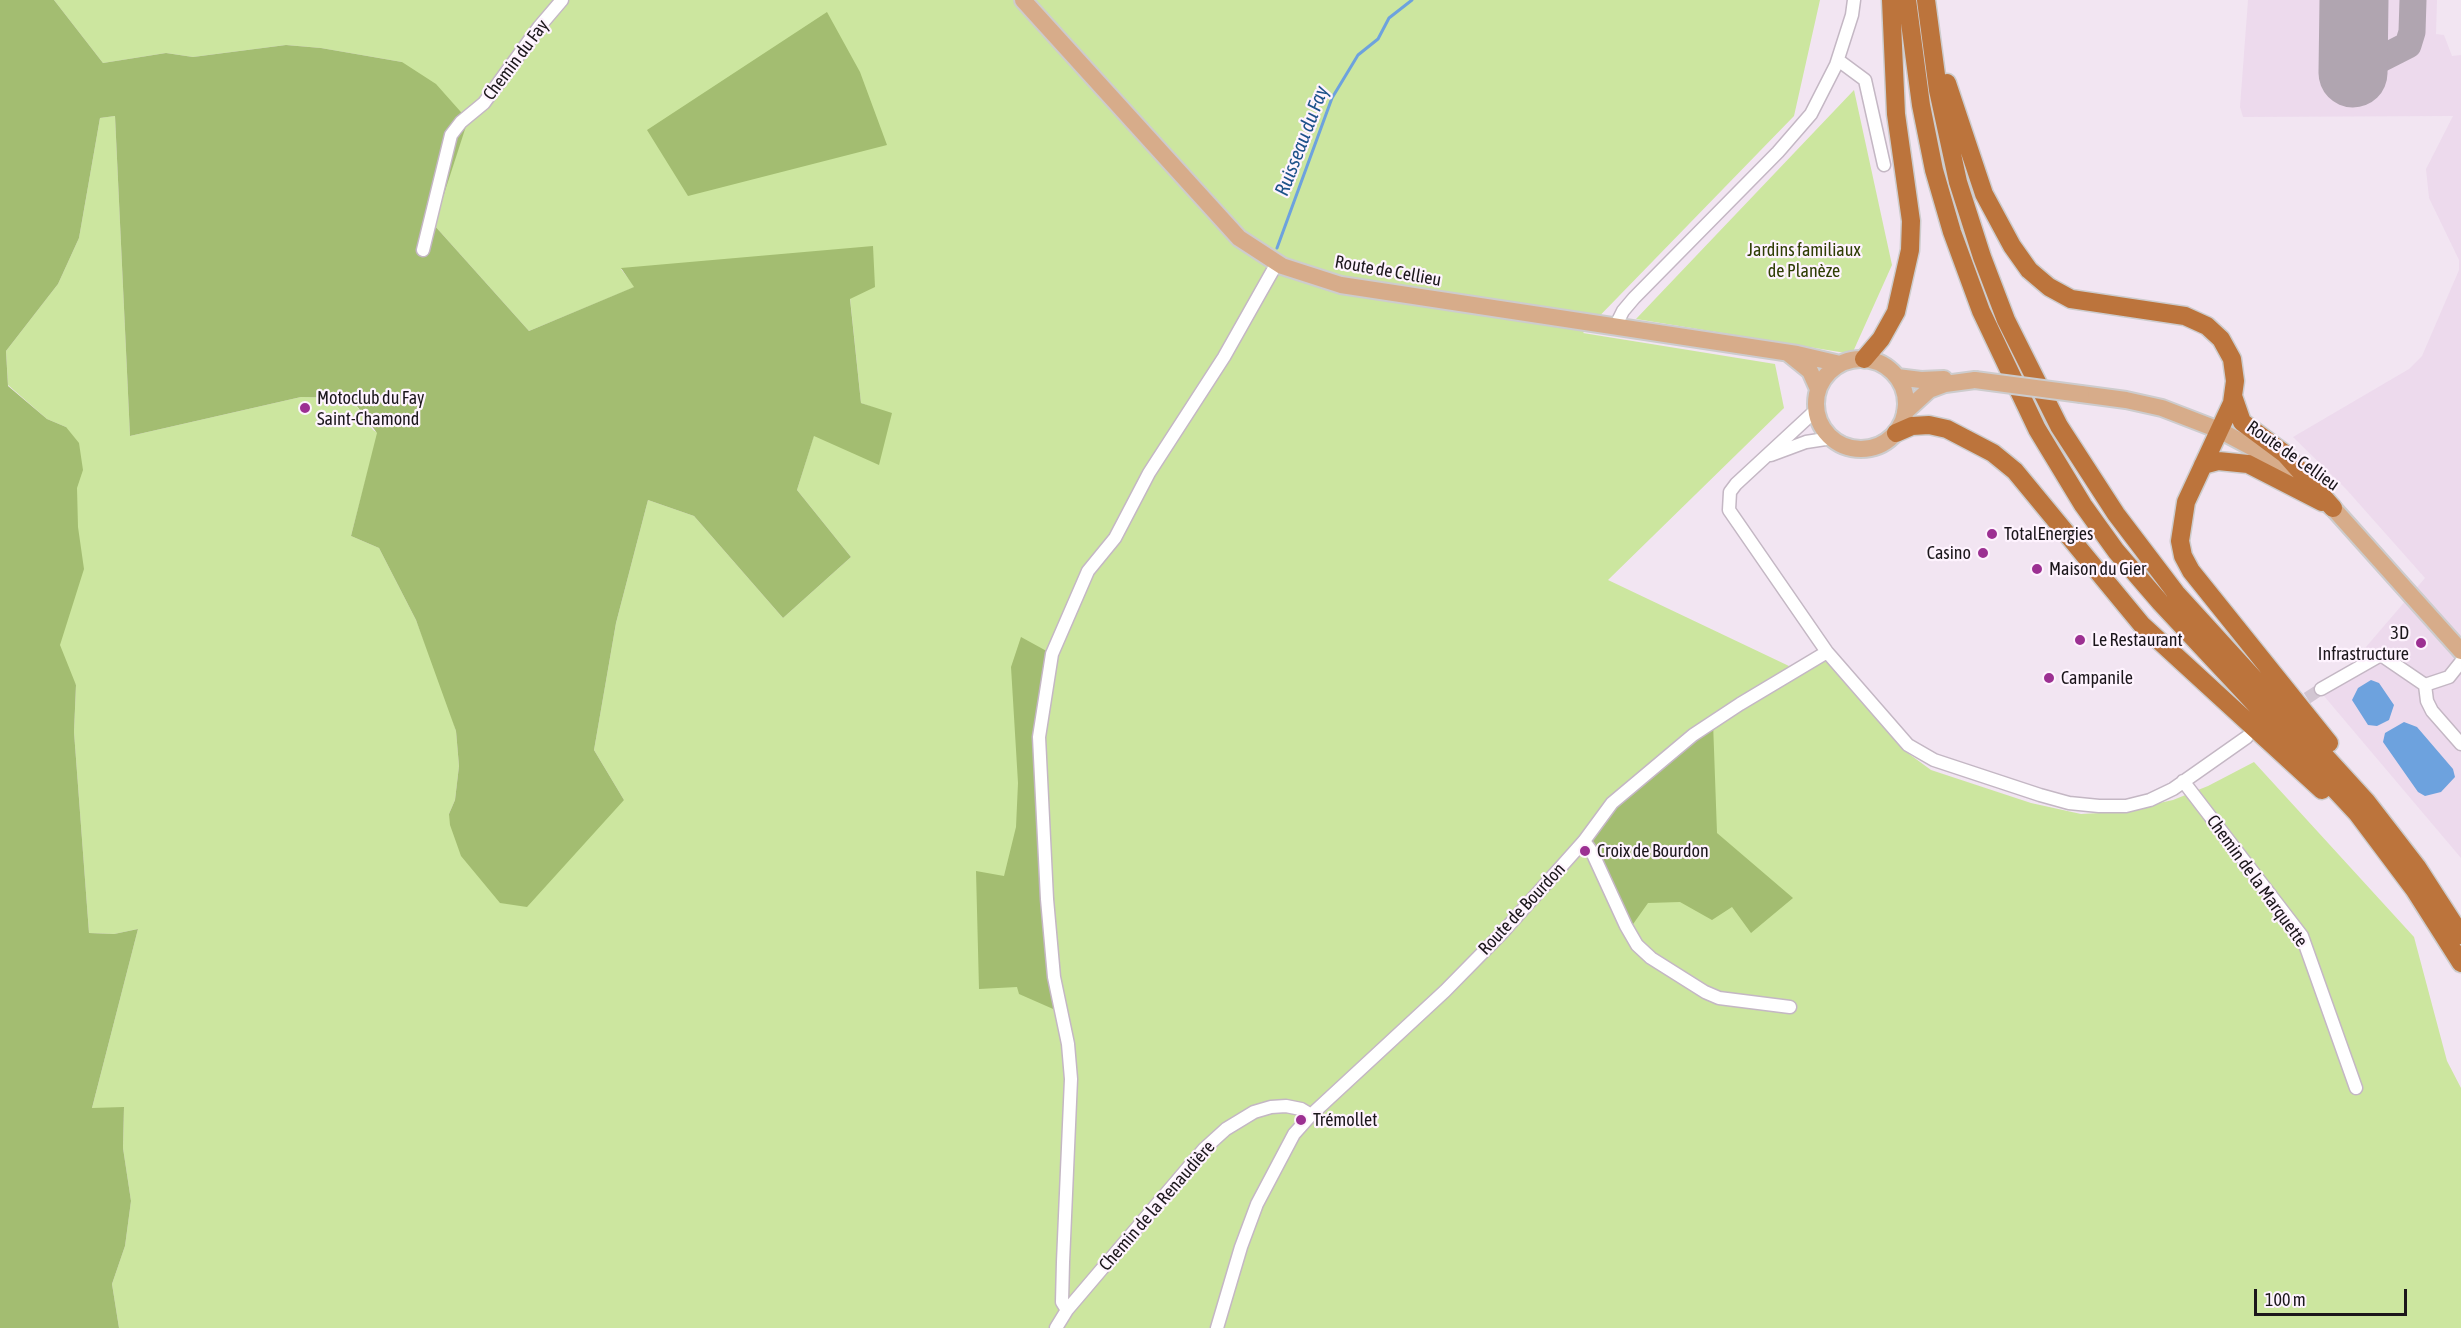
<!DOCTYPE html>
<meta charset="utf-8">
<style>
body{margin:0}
#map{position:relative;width:2461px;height:1328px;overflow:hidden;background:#f2e5f2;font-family:"Asap Condensed",sans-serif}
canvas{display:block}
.scale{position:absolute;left:2254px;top:1289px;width:153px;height:27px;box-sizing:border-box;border:3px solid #1b161b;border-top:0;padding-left:8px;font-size:18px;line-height:21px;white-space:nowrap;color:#1b161b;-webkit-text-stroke:4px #fef3fe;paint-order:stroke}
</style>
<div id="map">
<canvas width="2461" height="1328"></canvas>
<div class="scale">100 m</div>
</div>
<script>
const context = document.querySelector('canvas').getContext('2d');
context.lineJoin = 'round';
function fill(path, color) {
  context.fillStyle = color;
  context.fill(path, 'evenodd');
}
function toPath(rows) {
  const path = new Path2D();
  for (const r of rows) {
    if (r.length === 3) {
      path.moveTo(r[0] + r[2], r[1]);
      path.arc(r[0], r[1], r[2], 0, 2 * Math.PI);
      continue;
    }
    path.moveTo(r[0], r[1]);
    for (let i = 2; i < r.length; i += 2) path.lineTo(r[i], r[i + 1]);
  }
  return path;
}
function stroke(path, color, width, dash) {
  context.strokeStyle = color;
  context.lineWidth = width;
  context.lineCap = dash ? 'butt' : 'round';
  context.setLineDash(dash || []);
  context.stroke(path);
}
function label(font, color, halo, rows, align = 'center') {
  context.font = font + ' "Asap Condensed",sans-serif';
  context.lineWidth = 4.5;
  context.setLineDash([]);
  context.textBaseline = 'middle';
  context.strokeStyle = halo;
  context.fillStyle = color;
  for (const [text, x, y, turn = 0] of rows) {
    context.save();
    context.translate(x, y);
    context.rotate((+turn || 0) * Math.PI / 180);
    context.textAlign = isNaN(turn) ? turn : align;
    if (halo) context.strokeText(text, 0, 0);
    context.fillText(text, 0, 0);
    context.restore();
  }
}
const built = toPath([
 [2248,0,2437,0,2436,34,2444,35,2452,56,2461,55,2461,858,2324,696,2425,578,2346,489,2293,437,2409,369,2422,356,2459,270,2459,260,2429,198,2426,169,2453,116,2243,117,2240,107]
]);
const green = toPath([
 [54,0,1820,0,1794,116,1583,333,1775,364,1784,408,1608,580,1789,666,1829,661,1905,751,1931,770,2031,803,2081,814,2118,812,2173,800,2208,786,2254,762,2414,937,2447,1061,2461,1088,2461,1328,119,1328,112,1284,125,1246,131,1201,123,1148,124,1108,92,1108,138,929,114,934,89,933,74,732,76,685,0,574,66,427,47,419,8,385,6,351,58,284,79,238,100,118,115,116,130,436,301,397,351,398,373,430,378,433,351,536,379,548,416,620,446,697,456,731,459,766,455,800,449,814,624,800,594,750,616,623,648,500,694,516,783,618,851,557,797,490,814,435,891,414,861,403,850,298,621,269,635,287,529,331,434,225,402,62,321,48,286,45,193,57,166,53,103,63],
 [1854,90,1892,265,1852,354,1636,319]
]);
const forest = toPath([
 [0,0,54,0,103,63,166,53,193,57,286,45,321,48,402,62,436,84,468,120,434,225,529,331,634,287,621,268,873,246,875,287,850,299,861,403,892,413,879,465,814,436,797,490,851,557,783,618,694,516,648,500,616,623,594,750,624,800,527,907,500,903,461,856,450,825,449,814,455,800,459,766,456,731,416,620,379,548,351,536,377,433,351,398,301,397,130,436,115,116,100,118,79,238,58,284,6,351,8,386,47,419,66,427,79,443,83,470,77,488,78,527,84,569,60,645,76,685,74,732,89,933,114,934,138,929,92,1108,124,1107,123,1148,131,1201,125,1246,112,1284,119,1328,0,1328],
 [827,12,860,72,887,145,688,196,647,130],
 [1021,637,1052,654,1039,729,1060,1012,1019,994,1017,987,979,989,976,871,1004,876,1016,827,1018,783,1011,667],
 [1713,722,1717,833,1793,898,1751,933,1732,907,1712,920,1680,902,1648,903,1631,927,1589,846,1612,803]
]);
const water = toPath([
 [2371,680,2379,683,2394,705,2389,720,2377,726,2368,725,2352,700,2358,688],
 [2404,722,2417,727,2453,769,2455,777,2441,792,2425,796,2418,792,2383,742,2385,733]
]);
const stream = toPath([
 [1277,248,1332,98,1358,55,1378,39,1389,18,1412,0]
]);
const taxiway = toPath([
 [2353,73,2408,45,2412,32,2413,0]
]);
const runway = toPath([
 [2353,73,2354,0]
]);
const minorTunnel = toPath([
 [2292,708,2321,689]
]);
const minor = toPath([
 [1838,60,1865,80,1884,165],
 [423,250,451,135,461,122,484,103,539,27,562,0],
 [1615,327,1623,311,1634,298,1778,152,1811,114,1836,65,1852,15,1854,0],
 [1816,410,1736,484,1730,492,1729,510,1827,652,1908,745,1934,760,2040,795,2069,803,2099,806,2126,806,2150,800,2173,789,2247,737],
 [1771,455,1806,442,1832,438],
 [2425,685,2427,701,2432,711,2461,744],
 [2321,689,2379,656,2384,657,2425,685,2449,677,2461,662],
 [2183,781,2302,936,2356,1088],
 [1584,841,1592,852,1626,926,1637,945,1651,958,1705,992,1719,998,1790,1007],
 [1067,1310,1062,1302,1063,1262,1071,1079,1068,1044,1054,977,1047,899,1039,737,1052,654,1088,571,1115,538,1149,473,1224,357,1277,263],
 [1056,1328,1067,1310,1204,1149,1226,1129,1254,1112,1271,1107,1286,1106,1301,1109,1311,1115],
 [1217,1328,1241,1247,1257,1204,1294,1134,1311,1115,1445,991,1502,933,1584,841,1612,803,1693,735,1740,704,1827,652]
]);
const major = toPath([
 [1023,0,1239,238,1282,266,1341,285,1797,354,1840,364],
 [1789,354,1810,371,1818,389],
 [1861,404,45],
 [1897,377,1921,380,1944,379],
 [2081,394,2126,400,2162,408,2219,430,2253,448,2333,508,2461,651],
 [1905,412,1929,390,1945,384,1975,380]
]);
const highway = toPath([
 [1907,0,1921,105,1934,170,1952,232,1981,311,2037,429,2083,505,2116,551,2160,602,2357,813,2414,889,2461,963],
 [1926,0,1938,90,1958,182,1982,257,2006,320,2059,426,2116,514,2176,593,2366,801,2417,867,2461,935],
 [1947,83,1984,194,2012,246,2029,270,2049,287,2071,299,2185,316,2207,326,2221,339,2232,359,2235,381,2232,403,2186,502,2180,541,2183,556,2191,571,2329,743],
 [1864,359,1881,339,1896,312,1910,250,1911,221,1896,114,1891,0],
 [2233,396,2242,422,2285,454,2333,508],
 [1896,433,1912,426,1929,425,1947,429,1993,453,2015,471,2142,625,2322,790],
 [2203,465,2218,461,2248,464,2322,502]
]);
const majorBridge = toPath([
 [1975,380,2081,394]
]);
const markers = [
 [305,408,6,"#9c3092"],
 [1992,534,6,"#9c3092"],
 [1983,553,6,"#9c3092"],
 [2037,569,6,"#9c3092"],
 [2080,640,6,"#9c3092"],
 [2421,643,6,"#9c3092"],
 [2049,678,6,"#9c3092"],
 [1585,851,6,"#9c3092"],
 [1301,1120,6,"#9c3092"]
];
const streetNames = [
 ["Chemin du Fay",516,60,-53],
 ["Route de Cellieu",1388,271,10],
 ["Route de Cellieu",2293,456,35],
 ["Chemin de la Marquette",2257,881,54],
 ["Route de Bourdon",1522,909,-47],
 ["Chemin de la Renaudière",1157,1206,-49]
];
const parkNames = [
 ["Jardins familiaux",1804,250],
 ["de Planèze",1804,271]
];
const poiNames = [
 ["Motoclub du Fay",317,398],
 ["Saint-Chamond",317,419],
 ["TotalEnergies",2004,534],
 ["Casino",1971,553,"right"],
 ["Maison du Gier",2049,569],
 ["3D",2409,633,"right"],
 ["Infrastructure",2409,654,"right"],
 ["Le Restaurant",2092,640],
 ["Campanile",2061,678],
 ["Croix de Bourdon",1597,851],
 ["Trémollet",1313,1120]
];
const waterNames = [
 ["Ruisseau du Fay",1302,141,-69]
];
fill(built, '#eddaed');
fill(green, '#cce69f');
fill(forest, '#a3bd71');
fill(water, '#6da2de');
stroke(stream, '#6da2de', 3);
stroke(taxiway, '#b0a5b0', 27);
stroke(runway, '#b0a5b0', 69);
stroke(minorTunnel, '#d2c6d2', 12, [12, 6]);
stroke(minor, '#c4b7c4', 15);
stroke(major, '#cdcccd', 20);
stroke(highway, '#cdcccd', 21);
stroke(minor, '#fff', 12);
stroke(major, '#d7ac8a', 16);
stroke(highway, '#bc743c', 18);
stroke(majorBridge, '#cdcccd', 20, []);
stroke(majorBridge, '#d7ac8a', 16);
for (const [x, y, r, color] of markers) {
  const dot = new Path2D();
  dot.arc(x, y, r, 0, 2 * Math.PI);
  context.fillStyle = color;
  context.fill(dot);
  stroke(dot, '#fef3fe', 2);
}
label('18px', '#1b161b', '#fef3fe', streetNames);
label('18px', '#2f3e04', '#fef3fe', parkNames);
label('18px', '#1b161b', '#fef3fe', poiNames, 'left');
label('italic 20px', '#1d528a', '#fef3fe', waterNames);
</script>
